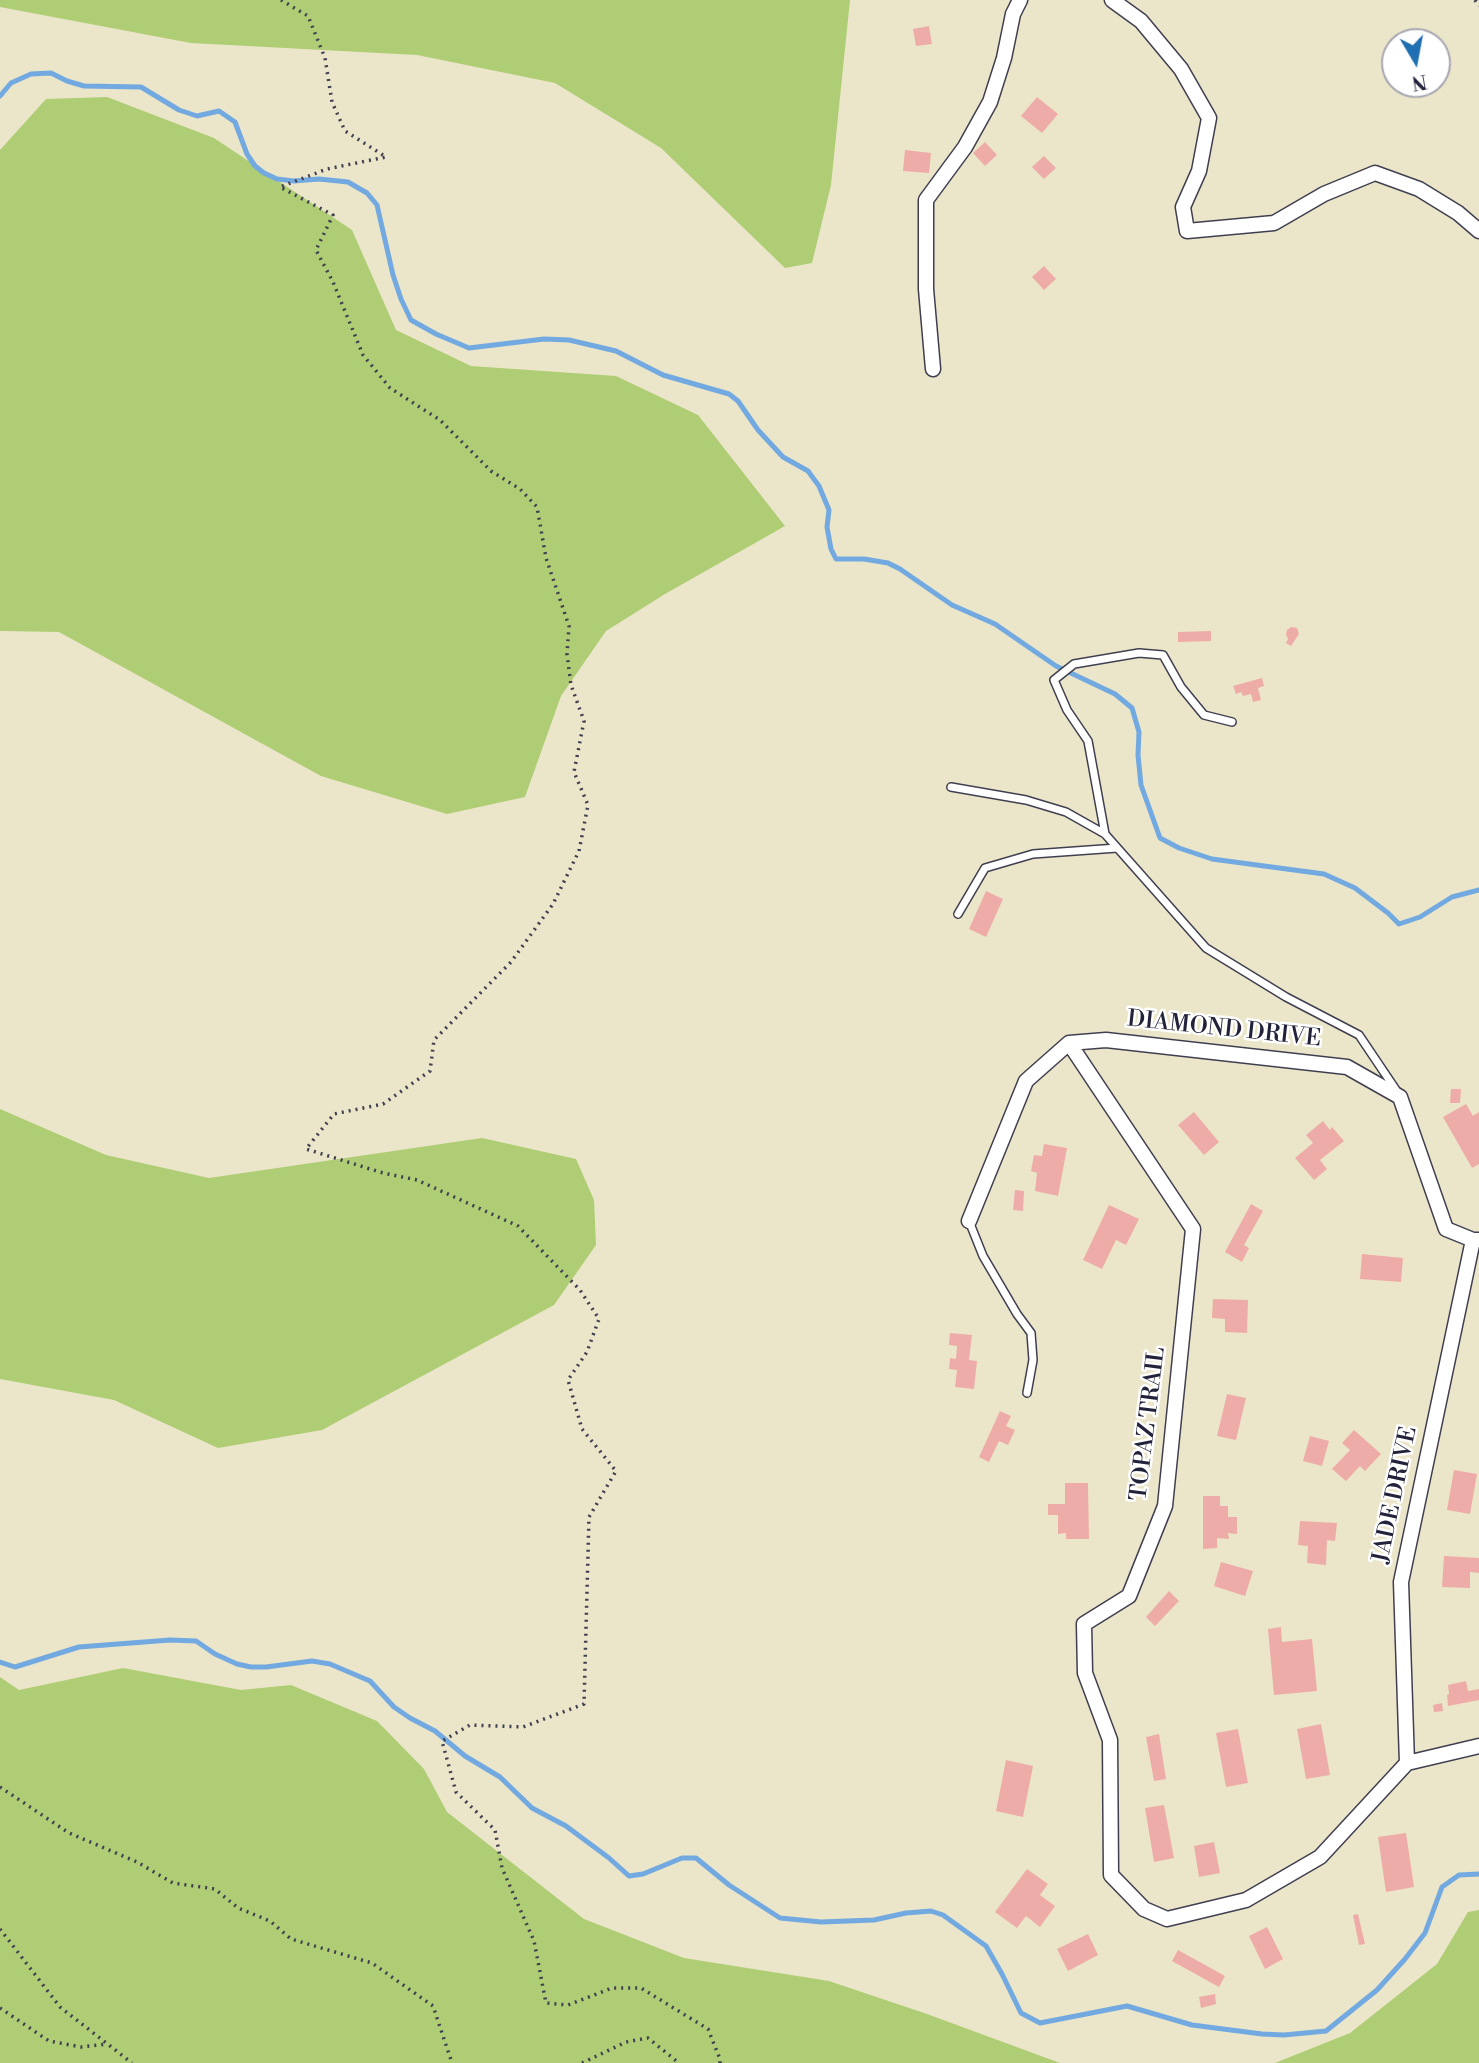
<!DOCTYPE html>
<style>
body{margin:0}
#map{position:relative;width:1479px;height:2063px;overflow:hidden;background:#ebe6c9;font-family:"Libre Bodoni",serif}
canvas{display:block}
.north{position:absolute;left:1381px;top:28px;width:70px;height:70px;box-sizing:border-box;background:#fff;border:2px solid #a7a7b1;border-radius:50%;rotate:170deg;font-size:19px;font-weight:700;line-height:28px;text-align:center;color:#22223b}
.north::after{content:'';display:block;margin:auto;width:24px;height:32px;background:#1f6fb2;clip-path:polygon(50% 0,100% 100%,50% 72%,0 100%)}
</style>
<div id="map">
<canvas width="1479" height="2063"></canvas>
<div class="north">N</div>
</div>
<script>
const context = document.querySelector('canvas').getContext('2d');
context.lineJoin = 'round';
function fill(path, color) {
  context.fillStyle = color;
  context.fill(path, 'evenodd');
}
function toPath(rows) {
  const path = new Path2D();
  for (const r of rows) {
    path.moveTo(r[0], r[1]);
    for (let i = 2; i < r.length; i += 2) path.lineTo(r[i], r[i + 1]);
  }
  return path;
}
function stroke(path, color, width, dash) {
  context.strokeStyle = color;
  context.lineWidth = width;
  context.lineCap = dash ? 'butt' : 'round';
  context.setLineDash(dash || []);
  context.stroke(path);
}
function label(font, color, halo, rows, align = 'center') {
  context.font = font + ' "Libre Bodoni",serif';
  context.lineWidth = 5;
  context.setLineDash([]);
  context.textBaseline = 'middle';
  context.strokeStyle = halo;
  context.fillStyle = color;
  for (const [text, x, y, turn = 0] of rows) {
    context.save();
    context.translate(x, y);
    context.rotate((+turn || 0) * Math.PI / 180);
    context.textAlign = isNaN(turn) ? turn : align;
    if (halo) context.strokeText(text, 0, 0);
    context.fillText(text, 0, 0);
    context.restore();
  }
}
const green = toPath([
 [0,0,850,0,831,185,812,263,785,268,661,148,555,83,417,55,191,43,0,7],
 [107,97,214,138,352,230,396,330,471,366,616,376,698,415,785,526,665,594,606,631,561,696,525,797,447,814,321,776,59,632,0,631,0,150,46,99],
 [0,1109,106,1155,209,1178,482,1138,576,1159,594,1200,596,1245,554,1305,322,1430,218,1448,114,1400,0,1379],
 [123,1668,241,1690,291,1685,377,1721,424,1769,447,1812,584,1919,684,1958,829,1981,927,2014,1060,2063,0,2063,0,1677,19,1690],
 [1479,1910,1479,2063,1275,2063,1350,2033,1437,1964,1468,1912]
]);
const stream = toPath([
 [0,96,11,83,31,74,51,73,67,81,84,86,141,87,179,110,197,116,219,111,235,122,247,154,255,166,264,173,277,179,294,181,319,179,348,182,367,193,377,205,393,275,401,299,411,320,436,334,469,348,544,339,569,340,616,351,663,375,729,394,738,401,758,430,783,457,808,471,819,486,829,510,827,527,831,549,836,559,864,559,888,563,900,569,952,605,995,624,1056,666,1115,694,1132,708,1139,732,1138,755,1141,785,1160,838,1179,848,1212,859,1324,874,1355,888,1388,913,1399,924,1420,917,1452,897,1479,890],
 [0,1662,15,1667,79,1647,170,1640,196,1641,215,1654,237,1664,251,1667,266,1667,312,1661,330,1664,370,1681,394,1707,410,1718,435,1731,465,1756,500,1777,532,1808,566,1826,609,1858,629,1876,643,1874,682,1858,696,1858,729,1885,780,1918,821,1922,874,1920,906,1913,931,1911,943,1915,986,1946,1002,1974,1021,2013,1040,2023,1127,2006,1192,2025,1262,2034,1284,2035,1326,2031,1377,1990,1405,1959,1425,1933,1442,1887,1459,1875,1479,1874]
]);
const building = toPath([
 [929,26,932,44,916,46,913,29],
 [1037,97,1058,114,1042,133,1021,116],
 [985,142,997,155,985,166,973,153],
 [905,150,931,153,929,173,903,171],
 [1044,156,1056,168,1044,179,1032,167],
 [1044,266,1056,279,1044,290,1032,277],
 [1291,627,1297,628,1299,634,1291,646,1286,643,1288,639,1286,634,1287,630],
 [1211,631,1211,641,1178,642,1178,632],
 [1262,678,1264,686,1258,688,1261,700,1253,702,1251,694,1243,696,1241,692,1236,694,1233,686],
 [986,891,1003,899,986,937,969,929],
 [1451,1089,1461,1089,1460,1103,1450,1103],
 [1466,1104,1473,1116,1479,1112,1479,1164,1472,1168,1443,1117],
 [1194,1112,1219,1142,1204,1155,1178,1125],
 [1323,1121,1330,1130,1332,1127,1344,1141,1320,1160,1327,1169,1314,1180,1295,1158,1313,1143,1306,1135],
 [1044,1144,1067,1148,1058,1196,1035,1191,1037,1173,1031,1171,1034,1155,1042,1156],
 [1015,1190,1024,1191,1023,1211,1013,1210],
 [1251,1204,1263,1211,1244,1245,1249,1248,1242,1262,1225,1252],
 [1109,1205,1139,1219,1126,1245,1116,1240,1102,1269,1083,1260],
 [1362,1254,1403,1258,1401,1282,1360,1279],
 [1213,1299,1248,1300,1247,1333,1225,1332,1225,1319,1212,1318],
 [950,1333,972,1335,969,1360,977,1361,974,1389,955,1387,957,1370,949,1369,950,1358,956,1359,957,1346,949,1345],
 [1227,1394,1246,1398,1236,1440,1217,1436],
 [1000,1411,1011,1416,1006,1426,1015,1430,1008,1445,999,1441,989,1462,979,1457],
 [1354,1430,1381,1454,1365,1471,1360,1466,1346,1481,1332,1469,1350,1450,1342,1443],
 [1310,1436,1329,1441,1322,1466,1303,1461],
 [1454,1470,1477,1474,1470,1514,1447,1510],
 [1065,1483,1088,1483,1089,1539,1066,1539,1066,1533,1058,1534,1058,1515,1048,1515,1048,1504,1065,1504],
 [1203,1496,1220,1496,1220,1506,1228,1506,1228,1517,1237,1517,1237,1534,1228,1533,1229,1539,1217,1538,1217,1548,1203,1549],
 [1300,1521,1337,1523,1335,1541,1327,1540,1326,1565,1307,1563,1308,1546,1298,1545],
 [1444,1556,1479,1558,1479,1573,1470,1572,1470,1588,1442,1587],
 [1221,1562,1253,1571,1245,1596,1214,1586],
 [1169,1591,1179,1601,1155,1626,1146,1617],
 [1281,1627,1282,1642,1312,1639,1317,1691,1274,1695,1268,1629],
 [1466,1681,1468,1691,1479,1689,1479,1700,1448,1706,1447,1695,1449,1694,1448,1685],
 [1442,1703,1443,1711,1434,1712,1433,1705],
 [1321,1724,1330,1775,1306,1779,1297,1729],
 [1238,1729,1248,1783,1226,1787,1216,1733],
 [1159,1734,1166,1779,1154,1781,1146,1737],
 [1006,1760,1033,1766,1023,1817,996,1811],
 [1164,1805,1174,1858,1154,1862,1145,1808],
 [1406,1833,1414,1887,1386,1892,1378,1837],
 [1214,1842,1220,1873,1199,1877,1194,1846],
 [1027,1869,1048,1884,1040,1895,1055,1906,1040,1927,1026,1916,1017,1928,995,1912],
 [1358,1914,1365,1944,1359,1945,1353,1915],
 [1267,1927,1283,1959,1265,1969,1249,1936],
 [1088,1934,1098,1955,1068,1971,1057,1949],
 [1178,1950,1225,1976,1219,1987,1172,1961],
 [1215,1994,1216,2004,1201,2008,1199,1997]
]);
const path = toPath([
 [281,0,308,16,325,58,332,102,345,131,386,157,327,169,280,187,333,215,316,250,333,282,363,355,390,388,440,420,491,471,520,489,537,507,546,558,569,626,567,654,571,685,584,721,574,772,588,805,579,851,553,904,511,962,434,1040,430,1071,383,1104,334,1114,306,1149,383,1173,417,1180,518,1226,580,1290,599,1319,587,1352,568,1380,582,1429,616,1471,589,1517,584,1704,523,1727,470,1725,442,1741,456,1792,495,1830,502,1868,534,1941,546,2003,568,2005,612,1988,641,1988,708,2029,720,2059,720,2063],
 [1475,0,1479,6],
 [0,1787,69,1833,137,1862,173,1883,215,1889,238,1908,270,1921,291,1939,372,1963,433,2006,452,2063],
 [0,1929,60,2007,132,2063],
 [0,2008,49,2041,81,2047,107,2044],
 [582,2063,626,2042,648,2038,679,2063]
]);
const service = toPath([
 [951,787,1026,800,1066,812,1105,834,1206,948,1286,997,1359,1035,1396,1090],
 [1105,834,1088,741,1067,710,1054,680,1074,664,1139,653,1163,655,1181,687,1204,715,1232,722],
 [958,914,985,868,1033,854,1117,848],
 [969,1221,983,1256,1017,1314,1031,1333,1033,1360,1027,1393]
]);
const minor = toPath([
 [1112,0,1141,21,1181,69,1209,118,1199,171,1183,207,1187,231,1274,223,1324,194,1375,173,1419,189,1458,213,1479,231],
 [933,369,926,289,926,200,965,147,990,102,1004,58,1013,14,1020,0],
 [1069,1043,1193,1229,1165,1506,1129,1596,1084,1624,1085,1673,1110,1740,1111,1875,1144,1909,1167,1919,1246,1900,1320,1857,1407,1763,1479,1746],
 [969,1221,1026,1081,1069,1043,1106,1040,1347,1067,1400,1097,1446,1229,1473,1240,1479,1240],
 [1407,1763,1401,1582,1473,1240]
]);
const streetNames = [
 ["DIAMOND DRIVE",1224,1030,6],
 ["TOPAZ TRAIL",1149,1424,-83],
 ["JADE DRIVE",1396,1495,-78]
];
fill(green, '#afcd75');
stroke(stream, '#72a9e0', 5);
fill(building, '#eeaca8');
stroke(service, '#403f50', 10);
stroke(minor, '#403f50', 17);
stroke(path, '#403f50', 3.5, [2, 5]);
stroke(service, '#fff', 7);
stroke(minor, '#fff', 14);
label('23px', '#22223b', '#fff', streetNames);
</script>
